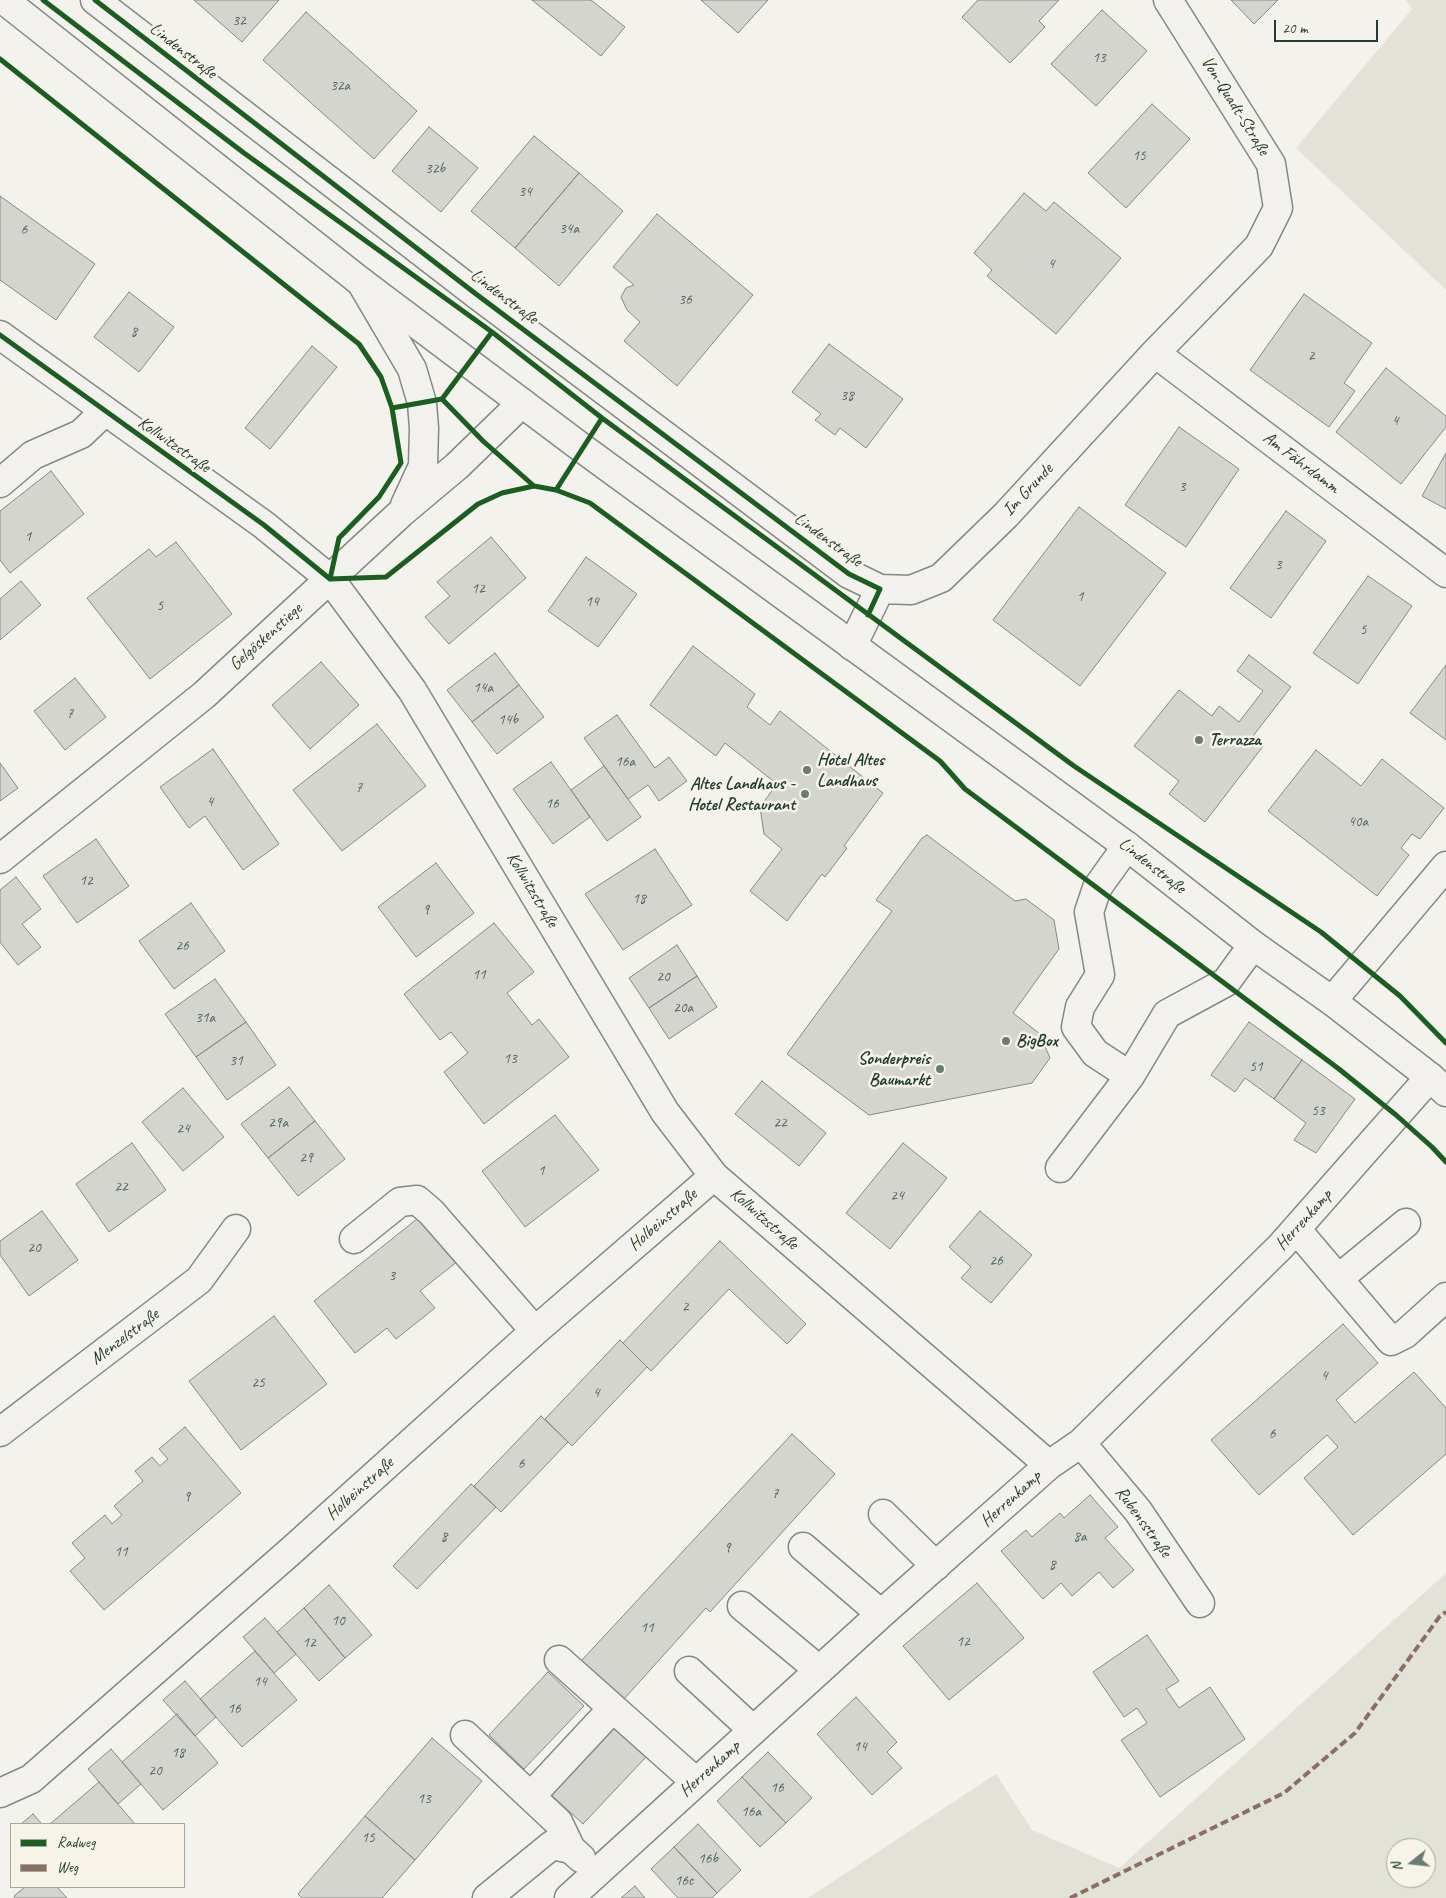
<!DOCTYPE html>
<meta charset="utf-8">
<style>
body{margin:0}
#map{position:relative;width:1446px;height:1898px;overflow:hidden;background:#f4f2ec;font-family:Caveat,sans-serif}
canvas{display:block}
.legend{position:absolute;left:10px;top:1823px;width:175px;height:65px;box-sizing:border-box;background:#f7f3e8;border:1px solid #a1aaa0;margin:0;padding:6px 9px;list-style:none;font-size:15px;color:#1f3d34}
.legend li{display:flex;align-items:center;gap:10px;height:25px}
.legend b{width:25px;border:1px solid #a1aaa0}
.north{position:absolute;left:1386px;top:1838px;width:50px;height:50px;box-sizing:border-box;background:#f7f3e8;border:1px solid #a1aaa0;border-radius:50%;rotate:254deg;font-size:14px;font-weight:700;line-height:20px;text-align:center;color:#1f3d34}
.north::after{content:'';display:block;margin:auto;width:18px;height:22px;background:#6a7c74;clip-path:polygon(50% 0,100% 100%,50% 72%,0 100%)}
.scale{position:absolute;left:1274px;top:20px;width:104px;height:22px;box-sizing:border-box;border:2px solid #1f3d34;border-top:0;padding-left:6px;font-size:15px;line-height:18px;white-space:nowrap;color:#1f3d34;-webkit-text-stroke:4px #f7f3e8;paint-order:stroke}
</style>
<div id="map">
<canvas width="1446" height="1898"></canvas>
<ul class="legend">
<li><b style="height:6px;background:#1b5e20"></b>Radweg</li>
<li><b style="height:6px;background:#8d6e63"></b>Weg</li>
</ul>
<div class="north">N</div>
<div class="scale">20 m</div>
</div>
<script>
const context = document.querySelector('canvas').getContext('2d');
context.lineJoin = 'round';
function fill(path, color) {
  context.fillStyle = color;
  context.fill(path, 'evenodd');
}
function toPath(rows) {
  const path = new Path2D();
  for (const r of rows) {
    path.moveTo(r[0], r[1]);
    for (let i = 2; i < r.length; i += 2) path.lineTo(r[i], r[i + 1]);
  }
  return path;
}
function stroke(path, color, width, dash) {
  context.strokeStyle = color;
  context.lineWidth = width;
  context.lineCap = dash ? 'butt' : 'round';
  context.setLineDash(dash || []);
  context.stroke(path);
}
function label(font, color, halo, rows, align = 'center') {
  context.font = font + ' Caveat,sans-serif';
  context.lineWidth = 5;
  context.setLineDash([]);
  context.textBaseline = 'middle';
  context.strokeStyle = halo;
  context.fillStyle = color;
  for (const [text, x, y, turn = 0] of rows) {
    context.save();
    context.translate(x, y);
    context.rotate((+turn || 0) * Math.PI / 180);
    context.textAlign = isNaN(turn) ? turn : align;
    if (halo) context.strokeText(text, 0, 0);
    context.fillText(text, 0, 0);
    context.restore();
  }
}
const green = toPath([
 [1406,0,1446,0,1446,290,1296,148,1412,9],
 [1446,1573,1446,1898,808,1898,996,1774,1032,1830,1119,1868],
 [1396,1848,1426,1848,1426,1878,1396,1878]
]);
const building = toPath([
 [194,0,279,0,242,42,194,0],
 [532,0,591,0,625,27,601,56,532,0],
 [701,0,768,0,738,33,701,0],
 [978,0,1059,0,1039,21,1045,27,1010,63,962,17,978,0],
 [1231,0,1278,0,1254,24,1231,0],
 [1102,10,1147,51,1096,106,1051,64,1102,10],
 [306,12,417,111,374,159,263,60,306,12],
 [1152,104,1190,139,1126,208,1088,173,1152,104],
 [429,127,478,168,441,212,392,171,429,127],
 [534,136,579,173,515,248,471,211,534,136],
 [579,173,623,211,559,286,515,248,579,173],
 [1024,193,1046,211,1054,202,1121,258,1056,334,987,276,992,270,974,253,1024,193],
 [0,196,95,264,56,320,0,280,0,196],
 [657,214,753,295,677,386,624,341,640,322,627,310,621,297,626,288,634,285,613,267,657,214],
 [129,292,174,327,139,372,94,337,129,292],
 [1304,294,1372,343,1344,383,1355,391,1329,427,1250,370,1304,294],
 [829,344,903,399,866,448,840,428,835,435,815,420,821,414,792,392,829,344],
 [312,346,337,367,270,449,245,428,312,346],
 [1386,368,1446,416,1446,427,1401,484,1336,432,1386,368],
 [1179,427,1239,469,1186,547,1125,505,1179,427],
 [1446,453,1446,509,1422,496,1446,453],
 [51,471,84,514,10,573,0,560,0,511,51,471],
 [1079,507,1166,573,1080,686,993,620,1079,507],
 [1286,511,1326,541,1271,618,1230,588,1286,511],
 [491,537,526,578,449,644,425,617,450,596,437,582,491,537],
 [176,542,232,614,150,679,87,598,149,549,156,557,176,542],
 [586,557,637,594,598,647,548,611,586,557],
 [1368,576,1412,606,1358,684,1313,653,1368,576],
 [21,581,41,605,0,640,0,599,21,581],
 [693,646,755,694,747,707,770,725,780,711,883,793,844,846,847,848,825,877,822,874,787,921,750,891,782,849,764,834,760,807,777,784,725,743,716,756,650,705,693,646],
 [495,653,519,685,472,722,447,690,495,653],
 [1249,655,1291,687,1253,736,1264,745,1205,822,1169,794,1179,781,1134,746,1179,690,1212,716,1219,706,1239,722,1263,691,1237,671,1249,655],
 [321,662,359,705,310,749,272,705,321,662],
 [1446,665,1446,740,1410,713,1446,665],
 [75,678,106,717,65,750,34,711,75,678],
 [519,685,544,717,497,754,472,722,519,685],
 [617,715,655,768,669,757,687,781,659,801,648,785,628,799,584,738,617,715],
 [377,724,426,786,342,851,293,790,377,724],
 [213,749,279,844,243,870,205,816,189,828,160,787,213,749],
 [1316,750,1361,786,1382,759,1444,808,1420,839,1412,834,1401,848,1409,855,1377,896,1268,811,1316,750],
 [551,762,590,817,553,844,513,789,551,762],
 [0,763,18,788,0,801,0,763],
 [604,766,641,817,607,841,571,790,604,766],
 [927,835,1015,901,1026,899,1054,920,1059,949,1013,1013,1040,1034,1050,1058,1032,1083,869,1115,787,1054,892,911,876,900,922,838,927,835],
 [96,839,129,886,77,923,43,876,96,839],
 [655,849,692,905,623,950,585,894,655,849],
 [436,863,474,913,416,957,378,907,436,863],
 [16,877,41,909,22,924,41,947,18,965,0,942,0,890,16,877],
 [191,903,225,951,174,989,139,941,191,903],
 [494,923,534,972,507,993,532,1025,539,1019,569,1057,484,1124,444,1072,468,1053,451,1032,440,1040,404,994,494,923],
 [677,945,697,976,649,1008,629,978,677,945],
 [697,976,717,1007,669,1039,649,1008,697,976],
 [215,979,246,1022,196,1057,165,1014,215,979],
 [246,1022,276,1065,227,1100,196,1057,246,1022],
 [1249,1022,1302,1060,1274,1099,1245,1078,1235,1092,1211,1075,1249,1022],
 [1302,1060,1355,1099,1316,1153,1294,1140,1306,1123,1274,1099,1302,1060],
 [762,1081,826,1133,799,1166,735,1114,762,1081],
 [289,1087,315,1121,268,1158,241,1124,289,1087],
 [183,1088,224,1137,183,1171,142,1122,183,1088],
 [555,1115,599,1170,525,1227,482,1171,555,1115],
 [315,1121,345,1159,298,1196,268,1158,315,1121],
 [132,1143,166,1190,109,1232,76,1184,132,1143],
 [903,1143,947,1178,890,1249,846,1213,903,1143],
 [42,1211,78,1260,29,1296,0,1255,0,1241,42,1211],
 [980,1211,1032,1255,991,1303,961,1278,971,1267,949,1247,980,1211],
 [422,1215,458,1261,420,1291,435,1308,396,1339,387,1328,355,1353,314,1301,422,1215],
 [720,1241,806,1324,787,1344,729,1289,651,1371,623,1343,720,1241],
 [274,1316,327,1384,241,1450,189,1381,274,1316],
 [1343,1324,1378,1363,1336,1400,1355,1423,1414,1372,1446,1408,1446,1454,1353,1535,1304,1478,1338,1447,1327,1435,1259,1495,1211,1440,1343,1324],
 [620,1340,647,1367,572,1446,545,1419,620,1340],
 [541,1416,568,1442,501,1512,474,1486,541,1416],
 [185,1427,241,1493,104,1610,70,1571,85,1558,72,1543,105,1515,112,1524,122,1515,114,1506,143,1481,135,1471,152,1457,160,1466,168,1459,159,1449,185,1427],
 [792,1434,835,1474,710,1612,706,1608,624,1699,581,1661,792,1434],
 [471,1484,496,1507,417,1589,393,1566,471,1484],
 [1090,1495,1118,1527,1105,1538,1134,1570,1113,1588,1099,1572,1072,1596,1061,1583,1043,1599,1001,1551,1026,1530,1032,1537,1060,1513,1064,1518,1090,1495],
 [977,1583,1024,1638,949,1700,903,1646,977,1583],
 [329,1585,372,1635,345,1658,304,1608,329,1585],
 [304,1608,345,1658,319,1681,277,1632,304,1608],
 [265,1618,296,1654,274,1673,243,1637,265,1618],
 [1147,1635,1179,1681,1166,1689,1179,1708,1210,1687,1245,1739,1160,1797,1121,1740,1147,1723,1137,1708,1124,1717,1093,1672,1147,1635],
 [255,1651,297,1700,242,1747,200,1699,255,1651],
 [548,1672,584,1706,524,1769,489,1735,548,1672],
 [185,1681,216,1717,195,1736,163,1700,185,1681],
 [856,1697,897,1742,887,1752,902,1768,872,1795,817,1734,856,1697],
 [177,1714,218,1763,163,1810,122,1762,177,1714],
 [612,1724,646,1757,583,1824,548,1792,612,1724],
 [432,1738,482,1781,415,1860,365,1816,432,1738],
 [111,1749,141,1784,118,1804,88,1769,111,1749],
 [768,1752,812,1798,786,1823,742,1777,768,1752],
 [742,1777,786,1823,760,1847,717,1801,742,1777],
 [99,1782,135,1824,50,1824,99,1782],
 [33,1814,42,1824,21,1824,33,1814],
 [365,1816,415,1860,382,1898,302,1898,298,1894,365,1816],
 [698,1824,741,1870,717,1893,674,1847,698,1824],
 [674,1847,717,1893,712,1898,678,1898,651,1869,674,1847],
 [635,1886,645,1898,621,1898,635,1886],
 [25,1887,57,1887,67,1898,15,1898,14,1896,25,1887]
]);
const minor = toPath([
 [95,0,476,294,849,574,880,589,852,646],
 [361,282,412,369,422,403,424,428,423,466,405,505],
 [0,335,264,525,330,579,412,690,665,1112,714,1176,1049,1465],
 [1155,353,1446,573],
 [0,483,33,455,81,434,104,412],
 [880,589,911,590,941,578,1006,515,1155,353,1259,246,1278,208,1271,164,1168,0],
 [1127,846,1097,888,1089,912,1100,975,1080,1007,1076,1027,1095,1053,1130,1076],
 [0,859,204,695,401,513,457,466,522,403],
 [1332,1001,1446,866],
 [1060,1168,1130,1076,1167,1014,1226,982,1253,945],
 [1296,1229,1391,1341,1405,1334,1446,1297],
 [354,1239,400,1202,417,1200,431,1212,535,1331],
 [1338,1279,1406,1223],
 [0,1432,199,1280,236,1229],
 [1081,1443,1138,1511,1200,1603],
 [883,1514,936,1566],
 [803,1547,881,1614],
 [742,1606,819,1670],
 [559,1660,696,1782],
 [689,1671,753,1730],
 [465,1735,558,1822,571,1849],
 [0,1793,31,1779,292,1550,535,1331,714,1176],
 [531,1796,613,1708],
 [487,1898,552,1845,571,1849,581,1858],
 [569,1898,881,1614,1049,1465,1081,1443,1281,1246,1430,1077]
]);
const major = toPath([
 [4,0,361,282,582,448,1127,846,1253,945,1332,1001,1430,1077,1446,1092]
]);
const quiet = toPath([
 [1070,1898,1284,1793,1355,1733,1440,1616,1446,1612]
]);
const cycleway = toPath([
 [43,0,244,153,492,332,602,418,1074,766,1321,932,1400,996,1446,1043],
 [95,0,476,294,849,574,880,589,868,615],
 [0,59,359,344,381,377,392,408,401,463,379,497,339,538,330,579],
 [0,335,264,525,330,579],
 [442,399,483,441,534,486],
 [392,408,442,399,492,332],
 [556,490,602,418],
 [330,579,386,577,478,504,502,493,534,486,556,490,590,503,940,761,965,789,1339,1069,1396,1115,1432,1147,1446,1162]
]);
const markers = [
 [1199,740,5,"#6a7c74"],
 [807,770,5,"#6a7c74"],
 [805,794,5,"#6a7c74"],
 [1006,1041,5,"#6a7c74"],
 [940,1069,5,"#6a7c74"]
];
const numberNames = [
 ["32",239,21],
 ["13",1099,58],
 ["32a",340,86],
 ["15",1139,156],
 ["32b",435,169],
 ["34",525,192],
 ["34a",569,229],
 ["6",24,230],
 ["4",1051,264],
 ["36",685,300],
 ["8",134,332],
 ["2",1311,356],
 ["38",847,396],
 ["4",1395,421],
 ["3",1182,487],
 ["1",28,537],
 ["3",1278,565],
 ["12",478,589],
 ["1",1080,597],
 ["14",592,602],
 ["5",160,606],
 ["5",1363,630],
 ["14a",483,688],
 ["7",70,714],
 ["14b",508,720],
 ["16a",625,762],
 ["7",359,788],
 ["4",210,802],
 ["16",552,804],
 ["40a",1358,822],
 ["12",86,881],
 ["18",639,899],
 ["9",426,910],
 ["26",182,946],
 ["11",479,975],
 ["20",663,977],
 ["20a",683,1008],
 ["31a",205,1018],
 ["13",510,1059],
 ["31",236,1061],
 ["51",1256,1067],
 ["53",1318,1111],
 ["29a",278,1123],
 ["22",780,1123],
 ["24",183,1129],
 ["29",306,1158],
 ["1",541,1171],
 ["22",121,1187],
 ["24",897,1196],
 ["20",34,1248],
 ["26",996,1261],
 ["3",392,1276],
 ["2",685,1307],
 ["4",1324,1376],
 ["25",258,1383],
 ["4",596,1393],
 ["6",1272,1434],
 ["6",521,1464],
 ["7",775,1494],
 ["9",187,1497],
 ["8",444,1537],
 ["8a",1080,1537],
 ["9",727,1548],
 ["11",121,1552],
 ["8",1052,1565],
 ["10",338,1621],
 ["11",647,1628],
 ["12",963,1642],
 ["12",309,1643],
 ["14",260,1682],
 ["16",234,1709],
 ["14",860,1747],
 ["18",178,1753],
 ["20",155,1771],
 ["16",777,1788],
 ["13",424,1799],
 ["16a",751,1812],
 ["15",368,1838],
 ["16b",708,1859],
 ["16c",684,1881]
];
const streetNames = [
 ["Lindenstraße",183,51,38],
 ["Von-Quadt-Straße",1235,106,58],
 ["Lindenstraße",504,297,37],
 ["Kollwitzstraße",174,445,35],
 ["Am Fährdamm",1301,463,37],
 ["Im Grunde",1028,490,-47],
 ["Lindenstraße",828,540,36],
 ["Gelgöskenstiege",266,637,-42],
 ["Lindenstraße",1152,866,38],
 ["Kollwitzstraße",532,890,59],
 ["Kollwitzstraße",764,1219,41],
 ["Holbeinstraße",663,1220,-41],
 ["Herrenkamp",1304,1220,-48],
 ["Menzelstraße",125,1337,-37],
 ["Holbeinstraße",360,1489,-42],
 ["Herrenkamp",1011,1499,-42],
 ["Rubensstraße",1143,1522,54],
 ["Herrenkamp",710,1769,-42]
];
const poiNames = [
 ["Terrazza",1209,740],
 ["Hotel Altes",817,760],
 ["Landhaus",817,781],
 ["Altes Landhaus -",795,784,"right"],
 ["Hotel Restaurant",795,805,"right"],
 ["BigBox",1016,1041],
 ["Sonderpreis",930,1059,"right"],
 ["Baumarkt",930,1080,"right"]
];
fill(green, '#e2e2d9');
fill(building, '#d5d5d0');
stroke(building, '#848985', 1);
stroke(minor, '#848985', 31);
stroke(major, '#848985', 31);
stroke(minor, '#f2f1ed', 28);
stroke(major, '#f2f1ed', 28);
stroke(quiet, '#8d6e63', 4, [8, 4]);
stroke(cycleway, '#1b5e20', 5);
for (const [x, y, r, color] of markers) {
  const dot = new Path2D();
  dot.arc(x, y, r, 0, 2 * Math.PI);
  context.fillStyle = color;
  context.fill(dot);
  stroke(dot, '#f7f3e8', 2);
}
label('15px', '#4c635b', null, numberNames);
label('18px', '#1f3d34', '#f7f3e8', streetNames);
label('bold 18px', '#1f3d34', '#f7f3e8', poiNames, 'left');
</script>
